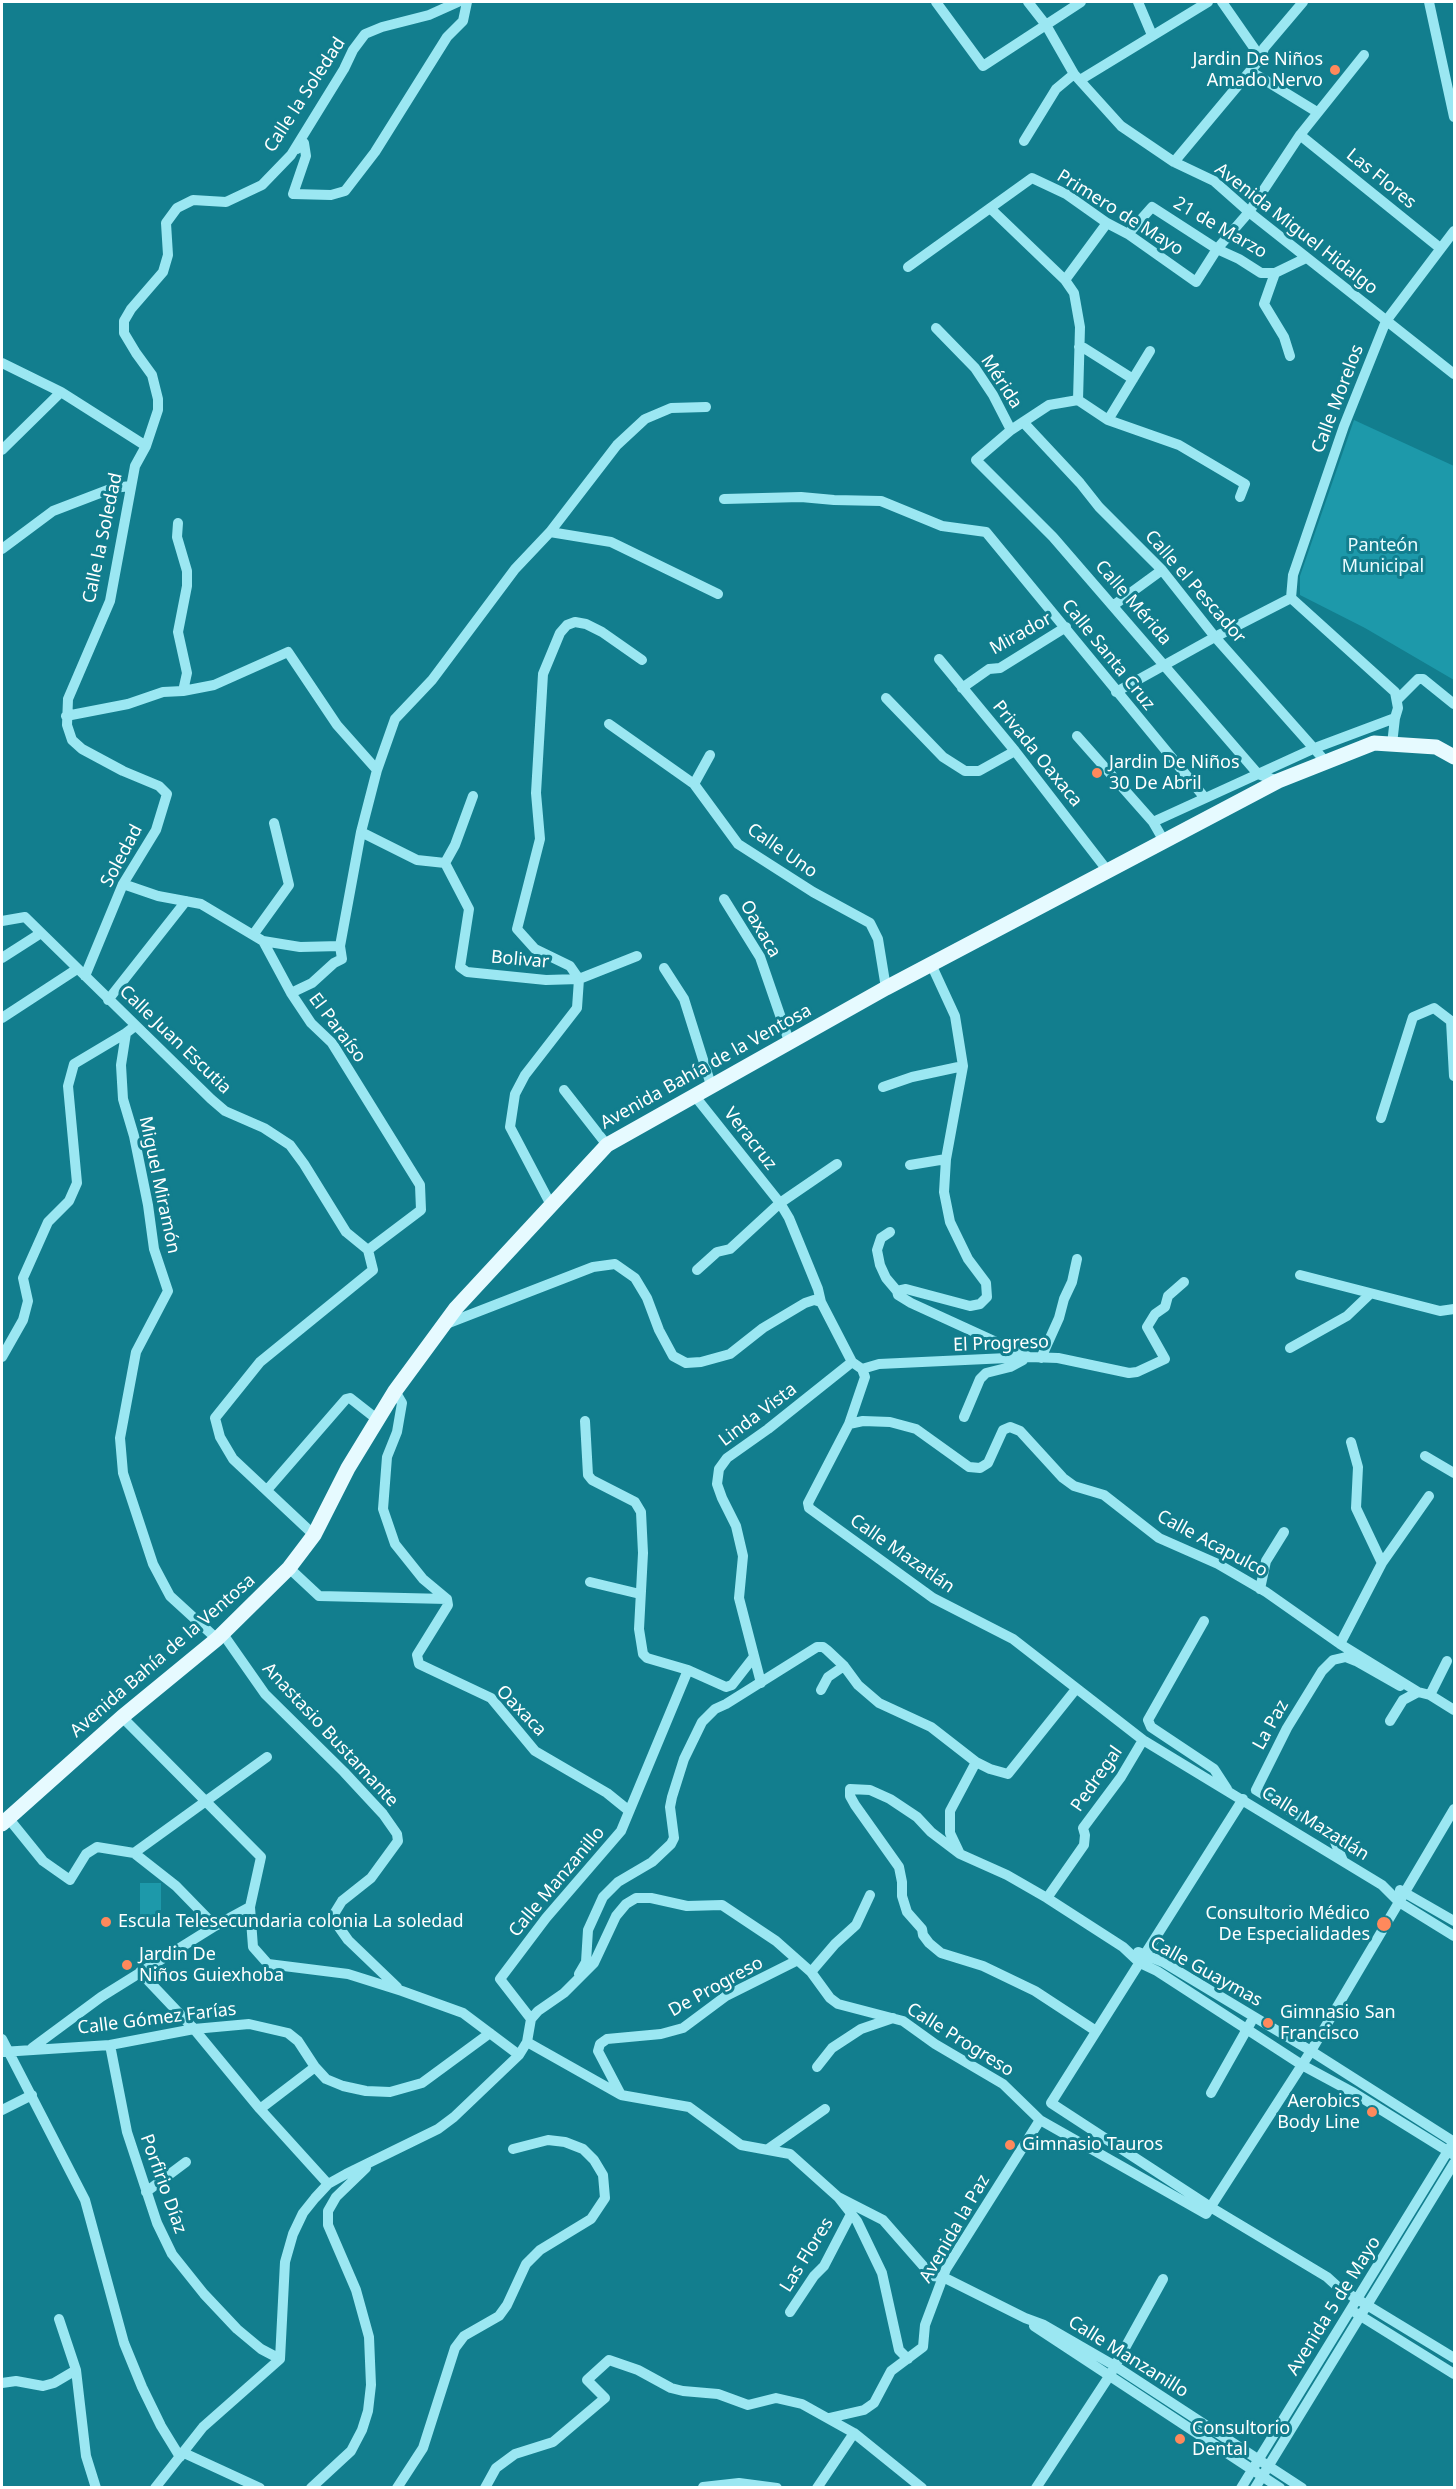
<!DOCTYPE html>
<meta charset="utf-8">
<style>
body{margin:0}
#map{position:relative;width:1456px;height:2489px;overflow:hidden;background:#127e8e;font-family:"Noto Sans",sans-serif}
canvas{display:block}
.frame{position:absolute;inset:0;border:3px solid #fff;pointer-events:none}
</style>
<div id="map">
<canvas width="1456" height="2489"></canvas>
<div class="frame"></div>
</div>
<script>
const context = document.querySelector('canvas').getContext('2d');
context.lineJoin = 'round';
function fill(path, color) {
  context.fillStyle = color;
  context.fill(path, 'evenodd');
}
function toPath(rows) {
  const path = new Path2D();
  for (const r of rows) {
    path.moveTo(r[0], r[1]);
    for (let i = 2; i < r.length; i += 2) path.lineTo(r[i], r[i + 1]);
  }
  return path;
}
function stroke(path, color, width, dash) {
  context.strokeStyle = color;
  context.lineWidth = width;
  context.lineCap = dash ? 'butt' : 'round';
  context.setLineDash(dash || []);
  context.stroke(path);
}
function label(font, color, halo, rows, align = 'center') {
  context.font = font + ' "Noto Sans",sans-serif';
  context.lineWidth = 6;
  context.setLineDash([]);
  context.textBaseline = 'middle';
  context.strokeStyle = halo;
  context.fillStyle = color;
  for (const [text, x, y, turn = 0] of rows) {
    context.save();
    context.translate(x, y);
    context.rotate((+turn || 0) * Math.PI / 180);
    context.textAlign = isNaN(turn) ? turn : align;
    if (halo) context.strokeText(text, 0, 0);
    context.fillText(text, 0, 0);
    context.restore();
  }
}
const green = toPath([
 [1354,420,1454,466,1454,680,1365,628,1300,595,1300,576],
 [140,1883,161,1883,161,1922,140,1922]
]);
const minor = toPath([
 [936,2,983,66,1081,2],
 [1028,2,1046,25,1074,74,1121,126,1174,162,1214,181,1249,212,1454,374],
 [1138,2,1152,35],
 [1222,2,1261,58],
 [1429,2,1454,117],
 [1250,71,1317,112],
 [1080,80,1208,2],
 [1300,135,1440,248],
 [1024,141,1056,89,1074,74],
 [297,149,304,143,306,156,293,194,331,195,345,191,375,152,447,37,463,21,467,2],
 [1174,162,1261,58,1264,48,1303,2],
 [991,209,1065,280,1074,293,1080,327,1078,400,1049,405,1011,430,976,460,1053,537,1258,774,1278,781],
 [1128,234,1152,207,1217,249,1239,259,1261,273,1275,273,1306,258],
 [908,267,1032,178,1066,194,1107,223,1128,234,1196,282,1217,249,1249,212,1300,135,1364,55],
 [1275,273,1264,304,1284,337,1290,356],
 [1065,280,1107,223],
 [936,328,975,368,993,395,1011,430],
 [1079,347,1084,348,1133,379],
 [2,363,61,392,146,446],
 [1078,400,1108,420,1179,445,1245,484,1240,497],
 [1108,420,1150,351],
 [1023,422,1080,483,1099,507,1162,570,1215,637,1326,762],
 [2,450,61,392],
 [724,499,801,497,834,500,881,501,942,526,986,532,1205,798],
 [550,532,611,542,718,594],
 [2,549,53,511,113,488,131,486],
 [1291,598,1293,575,1344,426,1386,321,1454,231],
 [1291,598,1395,692,1398,708,1395,718,1392,744],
 [1114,605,1162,570],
 [939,659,1015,751,1107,870],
 [962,688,989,669,1000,668,1066,627],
 [183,691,214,685,288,652,337,725,377,770],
 [1116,692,1215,637,1291,598],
 [886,698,943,757,965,771,979,771,1015,751],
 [1398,699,1418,679,1423,679,1454,704],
 [66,716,128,704,163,692,183,691,187,673,178,632,187,586,187,571,177,537,178,523],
 [609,724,694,784,738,844,813,892,870,923,878,939,886,988],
 [1077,736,1153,822,1164,841],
 [694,784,710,755],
 [473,796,455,845,445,863,469,909,460,967,467,972,546,980,579,979,637,956],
 [1153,822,1315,748,1395,718],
 [361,832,417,860,445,863],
 [123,884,158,896,201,904,263,941,291,993,311,1023,332,1043,420,1185,421,1210,368,1250],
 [724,899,760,957,790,1044],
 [2,921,25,917,211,1099,225,1111,264,1128,290,1145,304,1164,346,1232,368,1250,373,1270,260,1362,215,1418,220,1437,233,1459,314,1535],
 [253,935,289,885,274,823],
 [263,941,300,947,340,946,361,832,377,770,395,719,432,680,515,569,550,532,617,445,645,419,671,408,706,407],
 [2,958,41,933],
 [931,964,955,1016,963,1066,946,1159,944,1192,950,1222,968,1259,986,1283,987,1297,980,1304,970,1306,906,1289,897,1291,898,1295,911,1303,1029,1357],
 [664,968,684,999,711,1085],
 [85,976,123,884,156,830,167,794,159,786,123,771,82,749,72,740,67,725,68,699,110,601,135,466,146,446,158,410,158,399,152,375,136,353,124,333,124,321,131,309,163,272,168,255,166,223,177,208,193,200,226,202,262,185,291,155,344,69,353,50,365,34,382,27,429,15,458,2],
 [291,993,312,983,334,963,342,959,340,946],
 [108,1000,186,901],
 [2,1018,77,969],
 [135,1026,126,1033,121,1065,123,1099,134,1136,148,1205,154,1249,168,1291,136,1352,120,1438,123,1473,153,1564,170,1596,217,1639],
 [883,1087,912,1077,963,1066],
 [564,1090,607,1145],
 [694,1095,780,1203,789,1218,818,1289,821,1302],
 [1381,1118,1413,1017,1434,1008,1451,1021,1454,1076],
 [910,1165,946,1159],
 [551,1205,510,1127,515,1094,525,1075,577,1008,579,979,570,966,535,949,517,929,540,839,536,793,543,674,560,633,567,625,575,622,586,624,602,632,642,660],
 [890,1232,881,1238,877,1250,880,1265,886,1278,897,1291],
 [697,1270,717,1252,730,1249,780,1203,837,1164],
 [1300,1275,1440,1311,1454,1309],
 [446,1324,593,1267,615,1264,635,1278,647,1298,659,1330,673,1356,686,1363,701,1362,730,1354,763,1328,805,1303,814,1300,821,1302,852,1362,862,1369,865,1377,849,1424,808,1503,809,1508,933,1598,1013,1639,1143,1740,1382,1885,1399,1902,1454,1936],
 [1290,1348,1347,1316,1369,1295],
 [2,1357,23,1320,28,1301,23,1278,48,1222,69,1201,77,1183,68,1086,74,1064,126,1033],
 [1041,1358,1059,1318,1064,1299,1072,1282,1077,1259],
 [862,1369,879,1364,1029,1357,1058,1358,1129,1373,1137,1372,1165,1359,1147,1327,1155,1314,1165,1307,1168,1296,1184,1282],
 [395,1391,402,1403,397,1432,387,1457,383,1509,395,1544,423,1579,447,1599],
 [964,1417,980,1379,986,1373,1010,1367,1023,1360],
 [585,1421,588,1475,592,1480,635,1502,641,1512,643,1553,639,1629,643,1654,647,1658,688,1670,726,1687,732,1685,753,1658],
 [849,1424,863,1421,890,1422,916,1429,969,1467,980,1468,988,1463,1003,1430,1010,1427,1020,1431,1063,1478,1074,1486,1104,1495,1159,1538,1218,1564,1266,1592,1340,1644,1418,1692,1430,1695,1454,1710],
 [1351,1442,1358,1467,1356,1508,1382,1563],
 [1425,1456,1454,1473],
 [267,1490,346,1399,350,1398,378,1420],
 [289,1568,319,1596,447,1599],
 [590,1582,640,1594],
 [1260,1589,1266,1561,1284,1532],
 [447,1599,448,1605,417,1655,419,1664,491,1698,535,1751,607,1793,628,1810],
 [1204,1621,1148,1720,1151,1727,1214,1769,1227,1789],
 [223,1634,265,1694,344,1772,383,1814,397,1834,398,1841,371,1878,342,1901,334,1914,336,1923,348,1940,397,1987],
 [1340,1644,1382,1563,1429,1496],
 [761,1683,739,1598,743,1556,736,1526,722,1498,717,1484,719,1469,727,1458,768,1429,852,1362],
 [821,1690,828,1677,844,1666],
 [1430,1695,1447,1661],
 [122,1717,261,1857,250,1907,253,1947,268,1964,348,1974,402,1991,463,2013,519,2055],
 [1390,1721,1403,1700,1418,1692],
 [1243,1799,1051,2103,1212,2208,1327,2277,1339,2288,1454,2358],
 [9,1819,43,1861,70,1880,86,1854,97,1847,134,1853,267,1757],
 [959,1852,950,1833,950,1811,976,1762,990,1769,1008,1774,1076,1689],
 [134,1853,176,1886,215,1926],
 [1343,1861,1333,1837,1256,1790,1287,1728,1322,1671,1333,1660,1346,1657,1356,1661,1400,1686],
 [1400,1890,1454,1921],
 [1047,1898,1084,1845,1085,1835,1083,1828,1121,1777,1143,1740],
 [1138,1952,1163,1962,1311,2051,1454,2142],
 [140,1972,194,2029,260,2109,328,2184],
 [811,1972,835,1944,856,1925,870,1895],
 [579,1974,586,1962,588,1930,603,1897,618,1882,652,1862,671,1844,674,1838,670,1807,672,1797,684,1759,702,1722,715,1709,726,1704,817,1647,823,1647,827,1650,844,1666,858,1685,879,1703,931,1727,976,1762],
 [531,2019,500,1979,546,1918,621,1831,688,1670],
 [1096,2031,1035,1991,983,1966,941,1953,929,1943,923,1935,922,1929,907,1912,902,1896,902,1882,899,1867,855,1805,850,1796,850,1789,870,1790,890,1799,917,1817,931,1832,960,1854,1007,1875,1047,1898,1123,1947,1140,1963,1157,1971,1302,2065,1354,2093,1454,2155],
 [2,2039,85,2200,124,2343,142,2387,161,2426,180,2457],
 [527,2042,621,2095,689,2107,741,2145,790,2154,838,2197,857,2221,882,2273,899,2350,908,2359],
 [110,2045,127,2132,157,2223,172,2254,204,2294,237,2329,261,2349,280,2359],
 [32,2048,101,1997,215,1926,250,1907],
 [2,2052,110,2045,194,2029,249,2024,288,2033,298,2041,315,2067,326,2079,343,2086,366,2091,390,2092,422,2083,490,2033],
 [817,2067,832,2048,861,2029,893,2018],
 [620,2093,598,2051,600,2044,607,2039,661,2034,683,2028,726,1996,796,1961],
 [1211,2093,1251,2022],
 [260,2109,315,2067],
 [2,2110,32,2095],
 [768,2149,825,2109],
 [146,2192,186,2162],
 [838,2197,883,2220,932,2276,943,2277,1025,2318,1044,2325,1115,2366,1302,2488],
 [790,2312,814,2276,824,2266,851,2214],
 [1356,2313,1454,2374],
 [59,2319,76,2370,86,2456,96,2488],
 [1034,2326,1280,2488],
 [2,2383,16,2381,43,2386,54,2383,76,2370],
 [829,2418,864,2410,874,2403,891,2371,923,2347,925,2325,946,2269,1040,2120],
 [184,2453,260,2488],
 [703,2487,739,2483,777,2488],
 [155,2488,203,2427,280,2359,285,2262,293,2234,303,2213,315,2198,328,2184,346,2174,438,2129,454,2117,519,2055,527,2042,531,2019,538,2011,564,1993,594,1963,616,1916,626,1904,636,1898,651,1898,687,1906,722,1905,776,1941,811,1972,830,1998,838,2004,903,2021,935,2044,1003,2084,1040,2120,1206,2214,1311,2051,1454,1809],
 [311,2488,351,2451,362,2430,368,2411,371,2385,369,2337,356,2290,328,2225,328,2211,336,2197,366,2168],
 [397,2488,423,2448,455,2348,464,2336,499,2316,507,2305,526,2264,540,2250,591,2219,605,2198,603,2175,594,2160,583,2149,565,2142,548,2140,513,2149],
 [485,2488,496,2468,515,2454,553,2442,605,2398,587,2380,609,2360,638,2370,671,2388,683,2391,718,2394,748,2405,776,2398,802,2404,854,2433,922,2488],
 [817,2488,854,2433],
 [1036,2488,1110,2375,1163,2279],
 [1241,2488,1454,2141],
 [1255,2488,1454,2163]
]);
const major = toPath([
 [2,1824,122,1717,217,1639,289,1568,314,1535,348,1468,395,1391,456,1308,607,1145,886,988,1278,781,1374,743,1436,747,1454,757]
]);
const markers = [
 [1335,70,6,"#ff895c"],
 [1097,773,6,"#ff895c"],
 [106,1922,6,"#ff895c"],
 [1384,1924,8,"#ff895c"],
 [127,1965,6,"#ff895c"],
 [1268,2023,6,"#ff895c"],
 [1372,2112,6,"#ff895c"],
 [1010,2145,6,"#ff895c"],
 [1180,2439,6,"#ff895c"]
];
const poiNames = [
 ["Jardin De Niños",1323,60,"right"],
 ["Amado Nervo",1323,81,"right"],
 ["Jardin De Niños",1109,763],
 ["30 De Abril",1109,784],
 ["Consultorio Médico",1370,1914,"right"],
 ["De Especialidades",1370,1935,"right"],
 ["Escula Telesecundaria colonia La soledad",118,1922],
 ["Jardin De",139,1955],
 ["Niños Guiexhoba",139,1976],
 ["Gimnasio San",1280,2013],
 ["Francisco",1280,2034],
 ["Aerobics",1360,2102,"right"],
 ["Body Line",1360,2123,"right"],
 ["Gimnasio Tauros",1022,2145],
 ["Consultorio",1192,2429],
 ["Dental",1192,2450]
];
const streetNames = [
 ["Calle la Soledad",305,95,-57],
 ["Las Flores",1381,179,39],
 ["Primero de Mayo",1120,213,32],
 ["21 de Marzo",1220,228,30],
 ["Avenida Miguel Hidalgo",1296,229,38],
 ["Mérida",1001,382,57],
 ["Calle Morelos",1338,399,-69],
 ["Calle la Soledad",103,538,-78],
 ["Calle el Pescador",1195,587,49],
 ["Calle Mérida",1133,603,49],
 ["Mirador",1021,634,-29],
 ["Calle Santa Cruz",1108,655,51],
 ["Privada Oaxaca",1037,754,51],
 ["Calle Uno",782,851,35],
 ["Soledad",122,856,-62],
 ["Oaxaca",760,929,60],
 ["Bolivar",520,960,5],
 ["El Paraíso",337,1028,53],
 ["Calle Juan Escutia",175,1040,44],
 ["Avenida Bahía de la Ventosa",706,1067,-29],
 ["Veracruz",750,1139,52],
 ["Miguel Miramón",159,1185,78],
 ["El Progreso",1001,1344,-2],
 ["Linda Vista",758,1415,-37],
 ["Calle Acapulco",1212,1544,28],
 ["Calle Mazatlán",902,1554,35],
 ["Avenida Bahía de la Ventosa",163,1656,-41],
 ["Oaxaca",521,1711,46],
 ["La Paz",1271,1725,-61],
 ["Anastasio Bustamante",330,1735,47],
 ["Pedregal",1097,1779,-55],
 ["Calle Mazatlán",1315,1824,32],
 ["Calle Manzanillo",557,1882,-50],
 ["Calle Guaymas",1206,1972,29],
 ["De Progreso",716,1987,-29],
 ["Calle Gómez Farías",157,2019,-7],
 ["Calle Progreso",960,2040,32],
 ["Porfirio Díaz",163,2184,70],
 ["Avenida la Paz",955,2229,-60],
 ["Las Flores",807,2255,-58],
 ["Avenida 5 de Mayo",1334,2306,-58],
 ["Calle Manzanillo",1128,2357,32]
];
const parkNames = [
 ["Panteón",1383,546],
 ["Municipal",1383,567]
];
fill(green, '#1d99aa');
stroke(minor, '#9be7f2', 10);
stroke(major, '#e6faff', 15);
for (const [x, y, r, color] of markers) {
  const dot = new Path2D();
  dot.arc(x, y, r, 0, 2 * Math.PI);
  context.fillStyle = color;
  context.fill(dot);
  stroke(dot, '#127e8e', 2);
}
label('18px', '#fff', '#127e8e', poiNames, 'left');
label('18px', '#fff', '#127e8e', streetNames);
label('18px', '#eafcfe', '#127e8e', parkNames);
</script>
